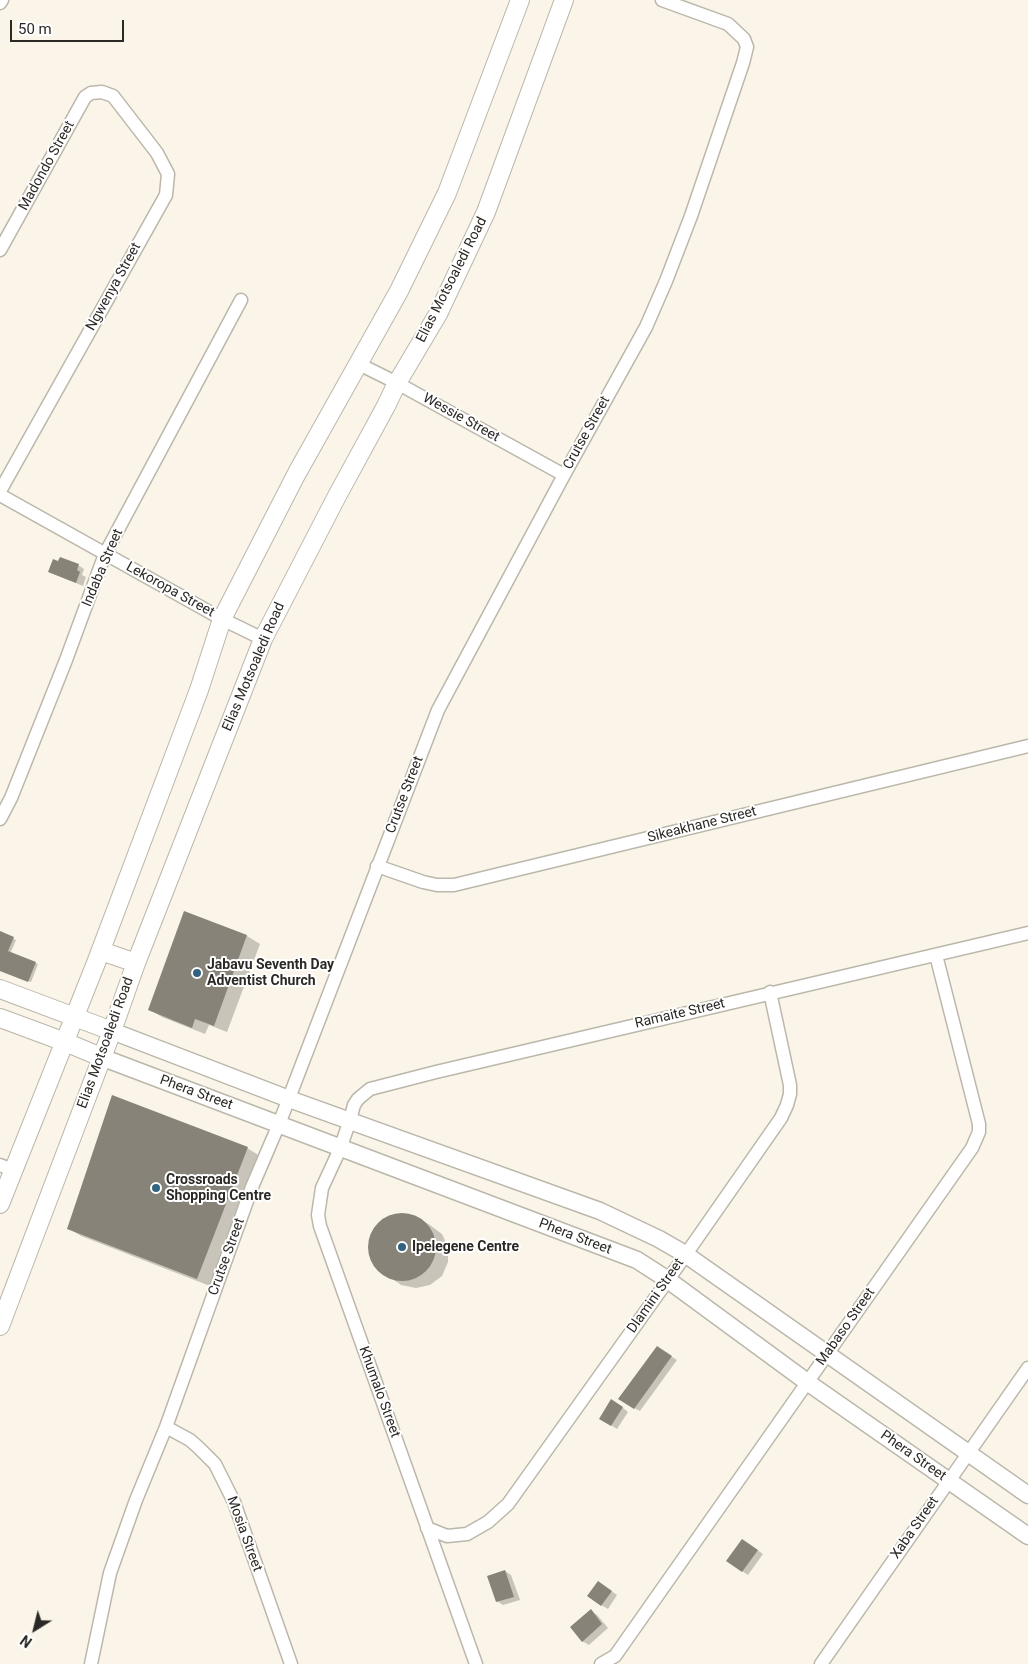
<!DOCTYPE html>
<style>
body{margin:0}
#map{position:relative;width:1028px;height:1664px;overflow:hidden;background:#faf5e8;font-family:Roboto,sans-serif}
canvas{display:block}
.north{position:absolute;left:10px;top:1604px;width:50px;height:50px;-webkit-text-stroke:4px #fff;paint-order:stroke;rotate:216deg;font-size:14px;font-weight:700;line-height:20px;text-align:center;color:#2b2925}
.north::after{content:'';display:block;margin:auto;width:18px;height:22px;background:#2b2925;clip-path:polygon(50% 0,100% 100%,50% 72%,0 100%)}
.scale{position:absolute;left:10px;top:20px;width:114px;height:22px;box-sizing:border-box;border:2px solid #2b2925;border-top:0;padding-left:6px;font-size:15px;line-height:18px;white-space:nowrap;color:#2b2925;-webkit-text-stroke:4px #fff;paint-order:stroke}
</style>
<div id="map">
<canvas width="1028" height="1664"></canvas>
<div class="north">N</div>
<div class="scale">50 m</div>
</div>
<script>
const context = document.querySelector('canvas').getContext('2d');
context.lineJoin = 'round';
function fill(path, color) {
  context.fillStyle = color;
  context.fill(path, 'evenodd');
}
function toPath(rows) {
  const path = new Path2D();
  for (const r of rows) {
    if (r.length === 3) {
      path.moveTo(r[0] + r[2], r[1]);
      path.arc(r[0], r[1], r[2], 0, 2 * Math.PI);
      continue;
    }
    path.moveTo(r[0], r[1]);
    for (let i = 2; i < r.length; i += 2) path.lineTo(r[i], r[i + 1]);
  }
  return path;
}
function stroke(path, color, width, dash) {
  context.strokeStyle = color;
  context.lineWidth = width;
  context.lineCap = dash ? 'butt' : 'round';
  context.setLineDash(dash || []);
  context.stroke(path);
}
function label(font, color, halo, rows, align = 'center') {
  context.font = font + ' Roboto,sans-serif';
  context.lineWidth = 4;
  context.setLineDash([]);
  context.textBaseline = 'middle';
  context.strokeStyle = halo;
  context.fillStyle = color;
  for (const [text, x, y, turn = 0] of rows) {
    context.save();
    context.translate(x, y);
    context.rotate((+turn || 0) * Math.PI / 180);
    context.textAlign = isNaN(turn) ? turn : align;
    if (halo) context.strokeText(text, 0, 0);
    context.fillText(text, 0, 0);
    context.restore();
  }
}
const shadow = toPath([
 [78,565,84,569,82,575,86,577,83,586,49,572],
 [184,913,247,936,260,944,227,1032,209,1025,205,1034,162,1017,149,1009],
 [0,933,16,940,10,954,38,964,31,982,0,971],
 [247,1148,260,1156,210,1286,81,1236,68,1228],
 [402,1214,416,1217,430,1225,442,1234,448,1247,448,1262,442,1276,430,1285,416,1288,401,1285,376,1267,369,1254,369,1239,376,1226,387,1217],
 [663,1351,677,1360,640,1411,634,1408],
 [618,1404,628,1412,617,1429,600,1418],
 [749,1544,763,1554,748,1575,742,1571],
 [505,1571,511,1575,520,1600,503,1605,497,1601],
 [604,1586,617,1595,608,1609,601,1605],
 [591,1611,597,1615,608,1628,589,1645,582,1641]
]);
const building = toPath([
 [60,557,79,564,77,570,80,572,76,583,48,572,53,559,58,561],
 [184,911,247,935,214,1026,195,1019,192,1028,148,1010],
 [0,931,14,937,8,951,36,962,28,982,0,971],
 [112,1095,248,1147,197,1279,67,1229],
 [402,1247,34],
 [657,1346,672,1356,634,1409,618,1399],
 [611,1399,623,1407,611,1426,599,1419],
 [742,1539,758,1550,742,1572,726,1561],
 [505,1570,514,1597,496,1602,487,1576],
 [598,1581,612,1591,601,1606,587,1596],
 [591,1609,602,1624,582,1642,570,1627]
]);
const minor = toPath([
 [0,3,2,0],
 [0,250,85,97,91,93,102,92,113,96,157,153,168,174,166,195,0,491],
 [357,363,397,383,564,475],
 [0,495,222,619,263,639],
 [0,819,11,798,66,660,105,554,241,300],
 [377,866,423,882,437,885,454,885,1028,746],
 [0,1165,13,1170],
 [166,1427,190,1440,199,1448,215,1464,234,1502,291,1664],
 [427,1528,447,1536,467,1534,488,1522,508,1504,668,1280,781,1118,787,1105,790,1094,790,1085,770,992],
 [91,1664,110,1573,136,1500,166,1427,252,1187,279,1124,438,710,564,475,646,327,666,281,691,216,743,63,747,47,744,39,728,24,662,0],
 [476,1664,320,1226,318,1215,322,1188,340,1149,350,1120,354,1105,358,1099,370,1089,436,1072,1028,933],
 [601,1664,615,1656,972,1148,979,1132,979,1124,936,955],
 [821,1664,1028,1368]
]);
const tertiary = toPath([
 [112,1031,289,1099,600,1211,659,1239,685,1254,1028,1495],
 [101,1057,637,1260,668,1280,807,1382,1028,1536]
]);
const secondary = toPath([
 [101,951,136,963],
 [0,989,112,1031],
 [0,1018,65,1042,101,1057],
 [0,1204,96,963,199,690,222,619,297,473,399,291,447,193,520,0],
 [0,1326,112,1031,136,963,263,639,337,496,386,406,397,383,438,314,486,212,564,0]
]);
const markers = [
 [197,973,5,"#326482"],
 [156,1188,5,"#326482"],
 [402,1247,5,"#326482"]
];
const streetNames = [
 ["Madondo Street",47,166,-61],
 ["Elias Motsoaledi Road",452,280,-63],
 ["Ngwenya Street",114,287,-61],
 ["Wessie Street",461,418,29],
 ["Crutse Street",587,433,-61],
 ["Indaba Street",103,568,-67],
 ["Lekoropa Street",170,590,29],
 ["Elias Motsoaledi Road",254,667,-67],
 ["Crutse Street",405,795,-69],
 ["Sikeakhane Street",702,825,-14],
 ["Ramaite Street",680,1014,-13],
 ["Elias Motsoaledi Road",106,1043,-70],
 ["Phera Street",196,1093,20],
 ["Phera Street",575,1237,21],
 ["Crutse Street",227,1257,-70],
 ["Dlamini Street",656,1296,-55],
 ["Mabaso Street",846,1327,-55],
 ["Khumalo Street",379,1392,70],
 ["Phera Street",913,1456,35],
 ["Xaba Street",915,1528,-55],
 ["Mosia Street",244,1534,70]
];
const poiNames = [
 ["Jabavu Seventh Day",207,965],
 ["Adventist Church",207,981],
 ["Crossroads",166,1180],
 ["Shopping Centre",166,1196],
 ["Ipelegene Centre",412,1247]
];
fill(shadow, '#0003');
fill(building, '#878378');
stroke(minor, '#bbb7ab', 15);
stroke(tertiary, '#bbb7ab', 19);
stroke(secondary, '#bbb7ab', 20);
stroke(minor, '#fff', 12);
stroke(tertiary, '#fff', 16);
stroke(secondary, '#fff', 18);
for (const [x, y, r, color] of markers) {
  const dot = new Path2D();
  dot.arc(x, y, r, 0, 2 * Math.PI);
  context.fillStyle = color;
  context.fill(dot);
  stroke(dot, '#fff', 2);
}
label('14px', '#2b2925', '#fff', streetNames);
label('bold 14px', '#2b2925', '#fff', poiNames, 'left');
</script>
